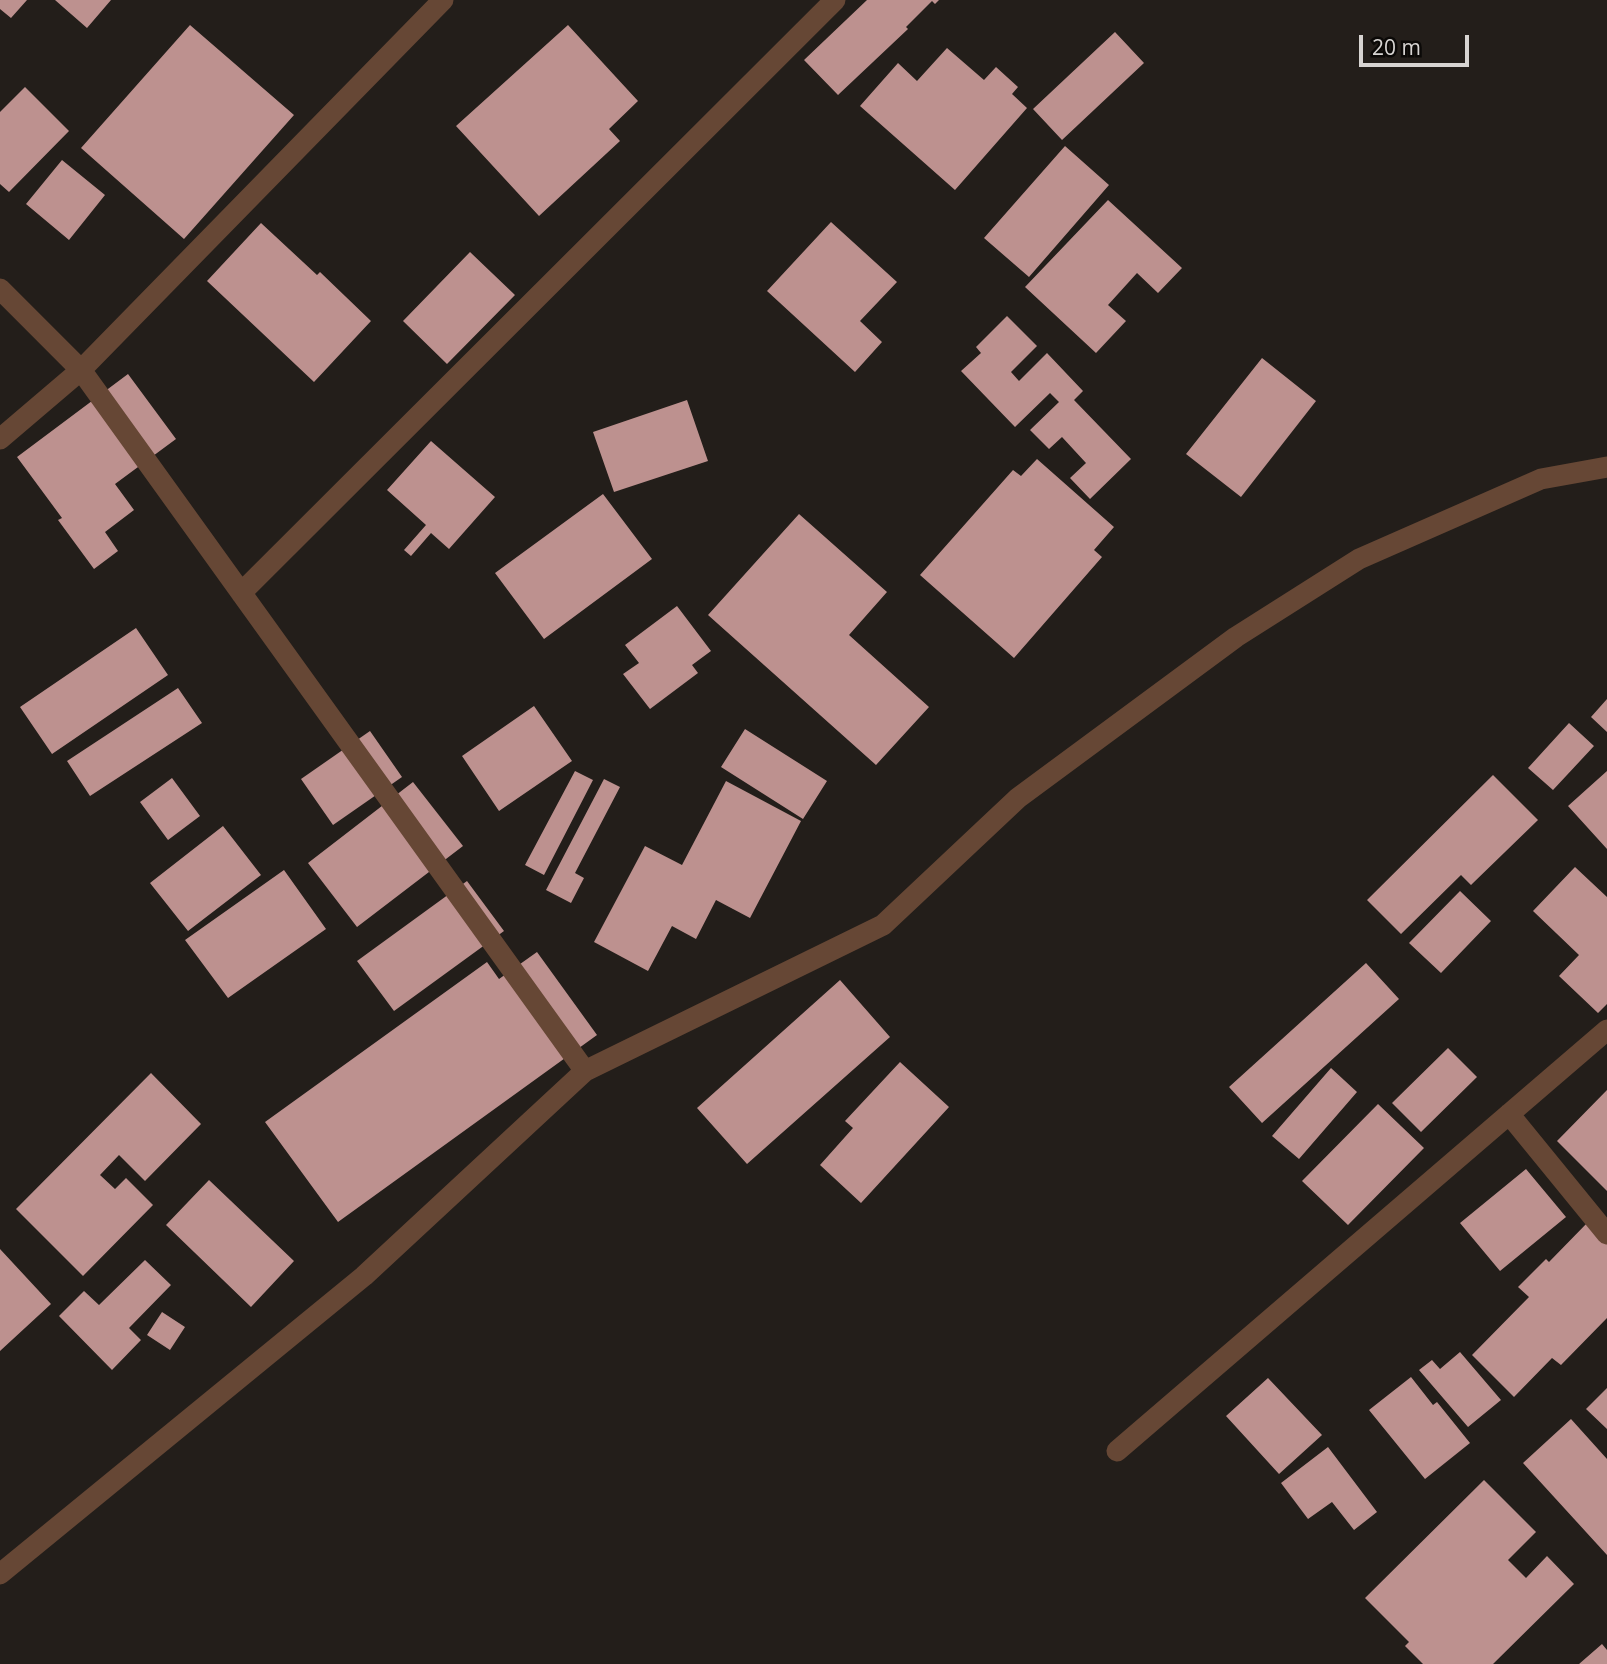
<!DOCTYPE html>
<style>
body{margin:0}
#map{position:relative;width:1607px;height:1664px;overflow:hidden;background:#231e1a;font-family:"Open Sans",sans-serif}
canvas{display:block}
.scale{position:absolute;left:1359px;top:35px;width:110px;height:32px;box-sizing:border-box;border:4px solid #d7d4d2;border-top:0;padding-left:9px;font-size:21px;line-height:24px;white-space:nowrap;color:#d7d4d2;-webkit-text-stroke:5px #0b0907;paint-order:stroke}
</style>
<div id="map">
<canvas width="1607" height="1664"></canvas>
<div class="scale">20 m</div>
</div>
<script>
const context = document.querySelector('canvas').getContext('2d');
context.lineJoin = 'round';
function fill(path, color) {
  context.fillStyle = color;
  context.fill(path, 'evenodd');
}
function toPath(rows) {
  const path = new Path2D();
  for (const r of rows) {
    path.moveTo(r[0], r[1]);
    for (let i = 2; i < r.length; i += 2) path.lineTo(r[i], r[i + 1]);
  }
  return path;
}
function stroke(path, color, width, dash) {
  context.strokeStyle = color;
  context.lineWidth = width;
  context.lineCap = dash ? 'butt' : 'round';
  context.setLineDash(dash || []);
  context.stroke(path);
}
const building = toPath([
 [0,0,27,0,11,18,0,9],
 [55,0,111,0,87,28],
 [867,0,939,0,935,4,932,1,906,27,908,29,838,95,804,60],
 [190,25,294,115,184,239,81,148],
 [568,25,638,101,609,129,620,141,539,216,456,126],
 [1115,32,1144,63,1062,140,1033,109],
 [947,48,984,80,996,67,1018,87,1012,94,1027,108,955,190,860,106,898,63,917,81],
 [25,87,69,131,9,192,0,184,0,112],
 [1065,146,1109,185,1029,277,984,238],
 [62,160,105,195,69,240,26,204],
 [1108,200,1182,268,1158,293,1137,273,1108,305,1126,321,1096,353,1025,287],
 [831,222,897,282,860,321,882,342,855,372,767,291],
 [261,223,317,275,320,272,371,321,314,382,207,281],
 [470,252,515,295,447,364,403,321],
 [1007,316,1037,346,1011,372,1019,381,1047,353,1083,391,1074,400,1131,459,1090,499,1070,478,1086,463,1062,437,1049,449,1030,430,1059,402,1050,393,1015,427,961,371,981,353,976,347],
 [1262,358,1316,401,1241,497,1186,454],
 [128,374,176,439,115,484,134,510,105,532,118,551,94,569,58,520,62,518,17,457],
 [687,400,708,461,614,492,593,432],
 [431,441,495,497,449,549,431,533,411,556,404,550,426,525,387,490],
 [1037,459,1114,527,1094,550,1102,557,1014,658,920,575,1013,470,1021,476],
 [603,494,652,559,544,639,495,573],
 [799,514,887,592,849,635,929,707,876,765,708,615],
 [677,606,711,651,692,665,698,673,650,709,623,674,639,663,625,645],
 [136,628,168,675,52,754,20,707],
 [178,688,202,723,90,796,67,761],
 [1607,699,1607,732,1591,717],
 [534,706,572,761,499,811,462,756],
 [1569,723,1594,746,1553,790,1528,768],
 [745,729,827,781,803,819,721,767],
 [370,731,402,777,333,825,301,779],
 [575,771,593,780,544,875,525,865],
 [1607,771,1607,849,1568,806],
 [1493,775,1538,820,1471,885,1461,875,1401,934,1367,900],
 [172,778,200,816,168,840,140,802],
 [604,779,620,787,575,873,584,878,571,903,546,890],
 [726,781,801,821,750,918,716,900,696,939,672,926,648,971,594,942,645,846,682,865],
 [413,782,463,846,357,927,308,863],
 [223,826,261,875,188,931,150,883],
 [1575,867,1607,897,1607,1004,1598,1013,1559,976,1579,955,1533,911],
 [284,870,326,929,228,998,185,940],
 [467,881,504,931,394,1011,357,961],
 [1460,891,1491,921,1441,973,1409,943],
 [537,952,597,1035,338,1222,265,1122,487,962,499,979],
 [1366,963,1399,999,1262,1123,1229,1087],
 [840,980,890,1037,747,1164,697,1108],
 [1448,1048,1477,1077,1421,1132,1392,1103],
 [900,1062,949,1107,861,1203,820,1165,853,1128,845,1121],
 [1331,1068,1357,1092,1299,1159,1272,1136],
 [151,1073,201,1124,145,1181,119,1155,100,1175,115,1189,126,1178,153,1205,83,1276,16,1209],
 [1607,1090,1607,1191,1557,1141],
 [1378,1104,1424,1148,1348,1225,1302,1181],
 [1526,1169,1566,1217,1500,1271,1460,1223],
 [209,1180,294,1261,251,1307,166,1225],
 [1589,1221,1607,1239,1607,1318,1561,1365,1552,1358,1514,1397,1472,1355,1529,1297,1518,1287,1546,1259,1549,1262],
 [0,1249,51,1304,0,1351],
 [145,1260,171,1285,129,1328,141,1340,112,1370,59,1316,84,1291,99,1305],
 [162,1312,185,1327,170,1350,147,1335],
 [1460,1352,1501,1400,1468,1427,1419,1370,1432,1360,1440,1369],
 [1411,1377,1433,1405,1437,1402,1470,1443,1425,1479,1369,1410],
 [1268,1378,1322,1435,1279,1474,1226,1416],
 [1607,1388,1607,1429,1586,1409],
 [1571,1419,1607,1459,1607,1555,1523,1463],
 [1328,1447,1377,1512,1354,1530,1332,1502,1308,1519,1281,1483],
 [1484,1480,1536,1532,1508,1560,1526,1578,1547,1556,1574,1584,1493,1664,1423,1664,1405,1646,1409,1642,1365,1598],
 [1602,1644,1607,1650,1607,1664,1579,1664]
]);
const street = toPath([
 [0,289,81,370,585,1071],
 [0,439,81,370,443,0],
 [241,593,835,0],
 [1509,1114,1607,1234],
 [1117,1451,1607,1030],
 [0,1574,364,1276,585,1071,883,925,1018,798,1236,637,1359,559,1541,479,1607,467]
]);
fill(building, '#bd918f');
stroke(street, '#664735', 21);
</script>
